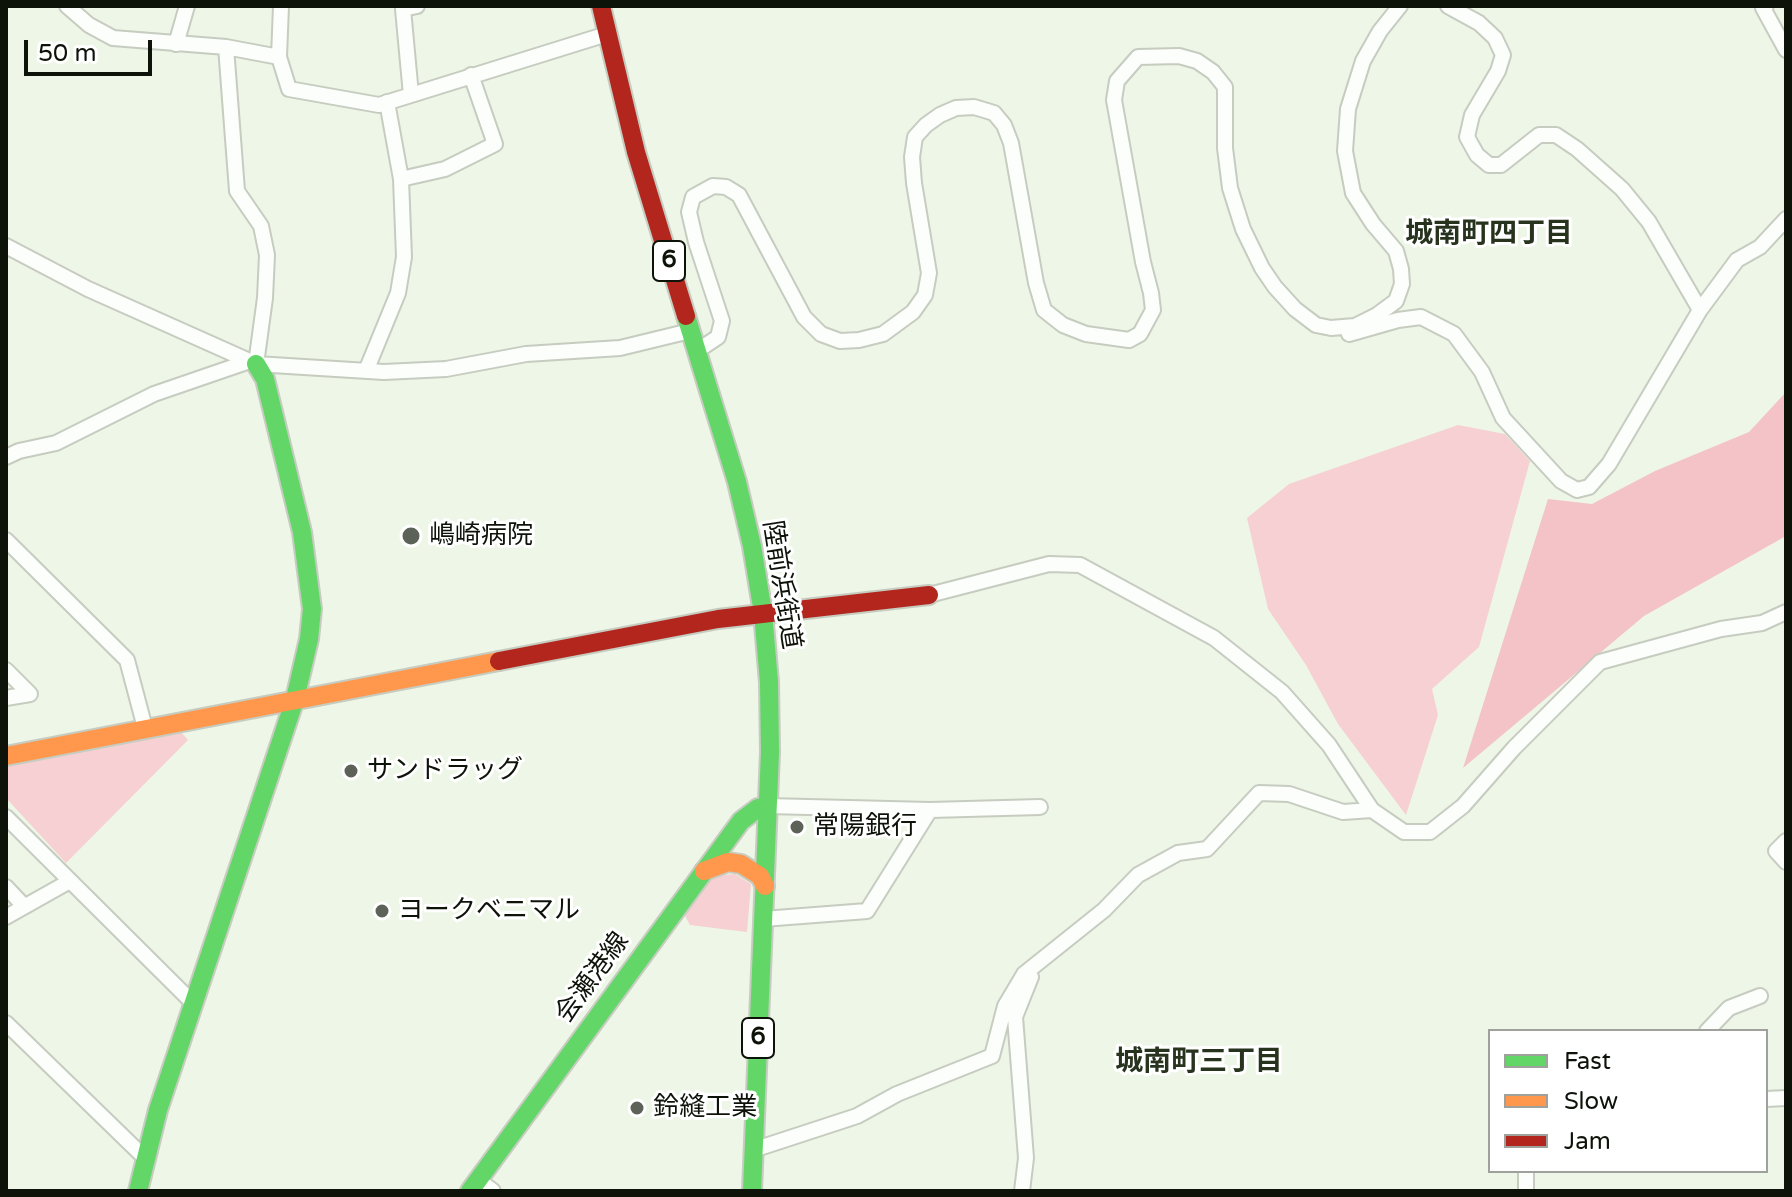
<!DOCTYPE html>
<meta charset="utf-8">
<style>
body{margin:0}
#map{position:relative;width:1792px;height:1197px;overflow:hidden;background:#eef6e7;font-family:"Varela Round",sans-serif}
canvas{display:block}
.frame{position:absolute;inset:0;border:8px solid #0e130a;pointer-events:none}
.legend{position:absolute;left:1488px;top:1029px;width:280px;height:144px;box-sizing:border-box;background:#fff;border:2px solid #9fa19d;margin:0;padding:10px 14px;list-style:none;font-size:24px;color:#0e130a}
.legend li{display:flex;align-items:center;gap:16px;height:40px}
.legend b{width:40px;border:2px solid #9fa19d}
.scale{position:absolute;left:24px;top:40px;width:128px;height:36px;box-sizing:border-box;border:4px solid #0e130a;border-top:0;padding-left:10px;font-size:24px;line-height:28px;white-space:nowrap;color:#0e130a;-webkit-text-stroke:6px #fff;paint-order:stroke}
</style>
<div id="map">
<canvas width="1792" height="1197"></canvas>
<div class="frame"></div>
<ul class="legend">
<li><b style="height:10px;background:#63d668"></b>Fast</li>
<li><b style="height:10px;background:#ff974d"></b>Slow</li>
<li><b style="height:10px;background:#b3261e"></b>Jam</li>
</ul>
<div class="scale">50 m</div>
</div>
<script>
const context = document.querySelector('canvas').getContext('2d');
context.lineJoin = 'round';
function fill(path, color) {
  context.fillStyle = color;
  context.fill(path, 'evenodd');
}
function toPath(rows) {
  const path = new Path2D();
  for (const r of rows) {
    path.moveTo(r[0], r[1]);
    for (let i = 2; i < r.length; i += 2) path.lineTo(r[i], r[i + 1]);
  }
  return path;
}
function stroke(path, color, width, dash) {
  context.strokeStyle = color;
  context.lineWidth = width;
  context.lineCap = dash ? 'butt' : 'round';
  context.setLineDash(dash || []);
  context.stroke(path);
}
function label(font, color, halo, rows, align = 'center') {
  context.font = font + ' "Varela Round","Noto Sans JP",sans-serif';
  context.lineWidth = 6;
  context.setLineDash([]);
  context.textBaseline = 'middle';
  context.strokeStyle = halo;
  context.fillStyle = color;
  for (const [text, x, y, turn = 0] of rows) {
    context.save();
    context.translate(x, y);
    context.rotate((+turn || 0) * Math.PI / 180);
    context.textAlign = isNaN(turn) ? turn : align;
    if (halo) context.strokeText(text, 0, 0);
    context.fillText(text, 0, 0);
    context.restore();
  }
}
const green = toPath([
 [1458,425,1505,434,1530,461,1479,647,1432,689,1438,715,1406,815,1338,724,1306,665,1268,609,1247,518,1289,484],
 [180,731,188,740,66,863,6,798,6,766],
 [735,874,751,884,747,932,690,925,683,912,709,876]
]);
const forest = toPath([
 [1786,392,1786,536,1644,616,1463,768,1548,499,1592,504,1655,471,1749,432]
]);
const street = toPath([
 [67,6,89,25,113,38,226,47],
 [1448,6,1479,23,1495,38,1503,55,1498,71,1472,115,1467,137,1477,155,1489,165,1501,165,1539,135,1556,135,1577,149,1622,189,1649,222,1700,310,1737,260,1760,247,1786,219],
 [1766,6,1763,8,1786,50],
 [176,44,187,6],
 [279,57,281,6],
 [411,95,403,9,417,6],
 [401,179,445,169,495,144,471,75],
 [6,246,88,289,256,364,384,372,446,369,526,354,620,348,690,331],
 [1349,334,1398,320,1421,317,1454,334,1482,372,1503,418,1561,481,1577,490,1589,487,1609,464,1700,310],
 [697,351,718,337,722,321,696,242,689,212,693,197,713,186,726,187,739,195,804,317,821,334,840,341,859,340,883,334,913,312,925,295,929,273,914,183,912,157,915,137,926,125,940,115,956,108,974,107,994,113,1004,125,1011,143,1036,283,1044,310,1063,325,1086,334,1129,340,1140,334,1153,310,1151,293,1143,262,1114,100,1117,81,1138,57,1179,56,1197,61,1213,72,1225,87,1225,148,1230,188,1243,229,1262,268,1275,287,1295,309,1316,325,1331,328,1355,326,1377,315,1396,301,1402,284,1401,269,1396,251,1373,224,1353,193,1345,151,1348,109,1363,61,1380,31,1400,6],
 [256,364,265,298,267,255,261,226,237,191,226,47,279,57,289,89,379,105,607,34],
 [366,371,398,293,404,257,401,179,387,102],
 [6,457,19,451,56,443,154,394,250,361],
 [6,540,127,660,145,728],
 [929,595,1049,564,1080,565,1214,638,1282,692,1329,745,1372,810,1404,832,1430,832,1463,806,1514,748,1600,662,1721,629,1762,623,1786,612],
 [6,670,30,694,6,698],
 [767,806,930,810,1040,807],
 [6,817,193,1003],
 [1786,841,1776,851,1786,862],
 [6,887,24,906],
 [6,917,70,881],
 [763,919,867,911,930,810],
 [6,1023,145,1158],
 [1707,1031,1729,1008,1760,996],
 [1766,1099,1786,1098],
 [753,1150,857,1116,897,1094,992,1056,1005,1006,1024,974,1104,910,1138,875,1178,853,1207,849,1259,793,1289,794,1343,812,1372,810],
 [1526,1171,1526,1191],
 [478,1180,493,1191],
 [1022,1191,1026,1158,1015,1017,1031,977]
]);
const fast = toPath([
 [686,316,737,482,752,546,763,613,769,682,770,752,752,1191],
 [138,1191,158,1110,295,699,309,639,312,609,302,532,265,379,256,364],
 [470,1191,741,821,758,808,767,806]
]);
const slow = toPath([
 [6,756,499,661],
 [704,871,728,862,741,864,760,876,765,886]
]);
const jam = toPath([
 [601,6,636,152,686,316],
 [499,661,718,619,929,595]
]);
const markers = [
 [411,536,10,"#5c6257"],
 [351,771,8,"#5c6257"],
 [797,827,8,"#5c6257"],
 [382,911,8,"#5c6257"],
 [637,1108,8,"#5c6257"]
];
const shields = [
 [669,261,32],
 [758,1038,32]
];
const shieldNames = [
 ["6",669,261],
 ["6",758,1038]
];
const poiNames = [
 ["嶋崎病院",429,536],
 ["サンドラッグ",367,771],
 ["常陽銀行",813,827],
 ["ヨークベニマル",398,911],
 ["鈴縫工業",653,1108]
];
const streetNames = [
 ["陸前浜街道",781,585,81],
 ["会瀬港線",593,978,-54]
];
const neighbourhoodNames = [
 ["城南町四丁目",1489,235],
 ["城南町三丁目",1199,1063]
];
fill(green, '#f6d0d2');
fill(forest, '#f3c3c8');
stroke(street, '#c6ccc0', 18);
stroke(fast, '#c6ccc0', 22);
stroke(slow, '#c6ccc0', 22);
stroke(jam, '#c6ccc0', 22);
stroke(street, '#fcfefb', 14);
stroke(fast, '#63d668', 18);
stroke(slow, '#ff974d', 18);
stroke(jam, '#b3261e', 18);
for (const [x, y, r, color] of markers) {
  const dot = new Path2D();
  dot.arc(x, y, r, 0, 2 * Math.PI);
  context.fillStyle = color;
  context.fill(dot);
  stroke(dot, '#fff', 3);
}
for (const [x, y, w] of shields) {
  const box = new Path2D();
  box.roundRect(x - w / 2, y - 20, w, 40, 6);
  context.fillStyle = '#fff';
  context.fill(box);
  stroke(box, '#0e130a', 2);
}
label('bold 24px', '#0e130a', null, shieldNames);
label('26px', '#0e130a', '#fff', poiNames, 'left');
label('26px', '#0e130a', '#fff', streetNames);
label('bold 28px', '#28331e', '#fff', neighbourhoodNames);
</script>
